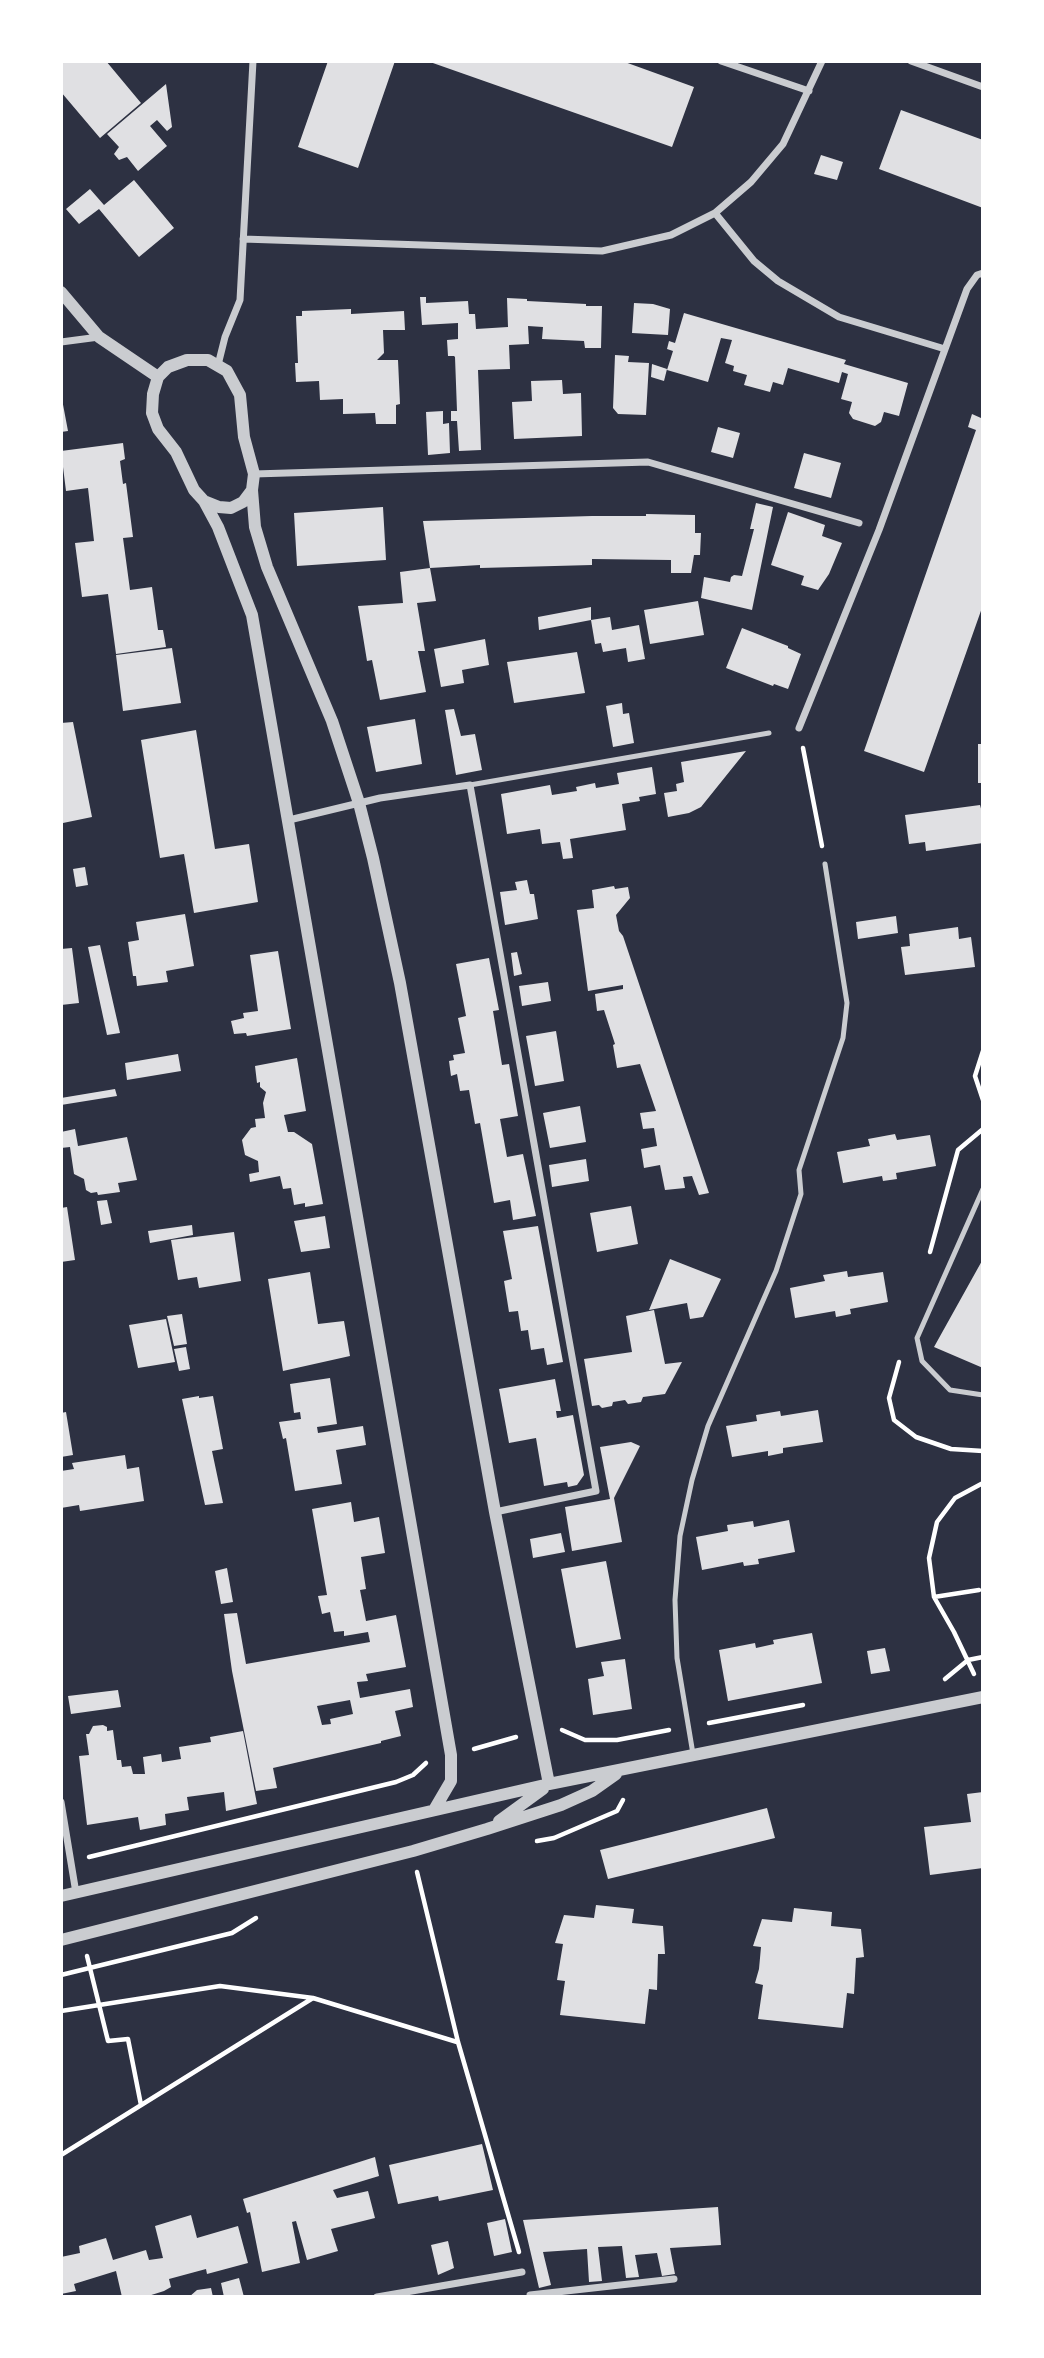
<!DOCTYPE html>
<style>
body{margin:0}
#map{position:relative;width:1044px;height:2358px;overflow:hidden;background:#2d3142;font-family:Manrope,sans-serif}
canvas{display:block}
.frame{position:absolute;inset:0;border:63px solid #fff;pointer-events:none}
</style>
<div id="map">
<canvas width="1044" height="2358"></canvas>
<div class="frame"></div>
</div>
<script>
const context = document.querySelector('canvas').getContext('2d');
context.lineJoin = 'round';
function fill(path, color) {
  context.fillStyle = color;
  context.fill(path, 'evenodd');
}
function toPath(rows) {
  const path = new Path2D();
  for (const r of rows) {
    path.moveTo(r[0], r[1]);
    for (let i = 2; i < r.length; i += 2) path.lineTo(r[i], r[i + 1]);
  }
  return path;
}
function stroke(path, color, width, dash) {
  context.strokeStyle = color;
  context.lineWidth = width;
  context.lineCap = dash ? 'butt' : 'round';
  context.setLineDash(dash || []);
  context.stroke(path);
}
const building = toPath([
 [61,61,106,61,141,103,100,138,61,92],
 [328,61,395,61,358,168,298,147],
 [622,61,694,87,672,147,430,62],
 [166,84,172,127,167,131,157,120,150,126,167,146,138,171,127,157,119,160,114,154,119,147,107,134],
 [901,110,983,140,983,208,879,169],
 [821,155,843,162,837,180,814,174],
 [134,180,174,228,139,257,99,209,79,224,66,209,90,189,104,205],
 [420,297,426,297,426,303,468,301,469,314,475,314,476,329,508,327,507,298,527,299,527,301,586,304,586,306,602,306,601,348,585,348,584,341,542,339,543,327,528,326,529,344,509,345,510,369,478,370,481,450,459,451,457,421,451,421,451,411,457,411,455,357,454,356,448,356,447,340,458,339,458,323,422,325],
 [634,303,653,304,670,309,668,335,632,333],
 [351,309,351,314,404,311,405,330,383,330,384,353,377,360,398,360,400,404,396,405,396,424,376,424,375,413,343,414,343,399,320,400,319,381,296,382,295,363,298,363,296,316,302,316,302,311],
 [684,313,846,360,844,364,908,383,899,416,884,412,881,422,875,426,853,419,849,413,852,402,841,399,848,374,842,372,839,383,788,368,783,385,773,382,770,392,744,385,747,375,733,371,734,366,725,363,732,340,721,338,708,382,667,370,673,351,667,349,669,341,675,343],
 [615,355,629,356,628,362,649,363,646,415,618,414,613,408],
 [652,364,667,369,664,381,651,377],
 [562,380,563,394,581,393,582,436,514,439,512,402,532,401,531,381],
 [61,394,68,431,61,432],
 [443,411,443,424,449,423,450,453,428,455,426,412],
 [983,413,983,605,924,772,864,751,976,430,968,427,972,414,981,418],
 [718,427,740,433,733,458,711,452],
 [123,443,125,459,120,461,123,484,126,483,133,537,123,538,130,590,152,587,158,630,163,630,166,647,116,654,108,594,82,597,75,543,94,541,88,488,66,491,61,451],
 [804,453,841,463,831,498,794,488],
 [756,503,773,507,752,610,701,598,704,577,730,582,731,577,734,575,742,576,754,529,750,529],
 [383,507,386,560,297,566,294,513],
 [788,512,825,525,822,536,842,543,829,574,818,590,801,585,804,576,771,565],
 [646,514,695,515,695,533,701,533,700,555,694,555,691,573,671,573,671,560,592,559,592,565,480,568,480,565,430,568,436,601,417,603,425,651,418,651,426,692,380,700,372,660,367,661,358,606,403,603,400,572,430,568,423,521,592,516,646,516],
 [698,601,704,635,650,644,644,610],
 [591,607,591,620,539,630,538,617],
 [610,617,612,630,639,625,645,659,628,662,626,648,603,652,601,643,595,644,591,620],
 [742,628,788,646,788,648,801,654,788,689,774,684,773,686,726,668],
 [485,639,489,665,462,670,464,683,441,687,434,649],
 [172,648,181,703,123,711,116,655],
 [577,652,585,693,514,703,507,662],
 [622,703,623,714,629,713,634,743,613,747,606,706],
 [454,709,461,736,475,734,482,770,456,775,445,710],
 [415,719,422,764,376,772,367,727],
 [73,722,92,817,63,823,61,723],
 [196,730,215,849,249,844,258,902,194,913,184,854,160,858,141,740],
 [978,744,983,744,983,783,978,783],
 [746,751,701,807,689,813,668,817,664,793,677,791,676,784,684,782,681,762],
 [652,767,656,794,639,797,640,801,622,804,626,830,570,839,573,858,563,859,560,842,542,844,540,829,507,834,501,794,550,785,552,795,577,791,576,787,595,783,596,788,619,784,617,773],
 [980,805,983,816,983,843,926,851,925,842,909,844,905,815],
 [85,867,88,885,76,887,73,869],
 [527,880,530,894,534,894,538,919,505,925,500,892,517,890,515,882],
 [614,886,615,889,628,887,630,898,616,915,619,931,623,936,709,1193,699,1195,692,1176,683,1177,685,1188,665,1190,660,1165,644,1168,641,1149,657,1146,654,1128,643,1129,640,1113,656,1111,640,1064,617,1068,613,1045,615,1044,604,1010,597,1011,595,994,623,989,623,985,588,991,577,910,594,908,592,890],
 [185,914,194,966,166,971,168,982,137,986,136,976,133,976,128,942,139,940,136,922],
 [896,916,898,933,858,939,856,922],
 [958,927,959,939,971,937,975,967,905,975,901,947,910,946,909,934],
 [100,945,120,1033,107,1035,88,947],
 [72,948,79,1003,61,1005,61,949],
 [278,951,291,1029,247,1036,246,1033,234,1034,231,1021,244,1018,243,1013,258,1011,250,955],
 [517,952,522,974,514,976,511,953],
 [489,958,499,1010,493,1011,502,1065,509,1064,518,1116,500,1119,507,1157,523,1154,536,1216,513,1220,510,1200,494,1203,480,1123,475,1124,469,1090,460,1091,457,1074,451,1076,449,1061,454,1060,453,1055,465,1053,458,1018,466,1016,456,964],
 [548,982,551,1001,522,1006,519,986],
 [556,1031,564,1081,535,1086,526,1036],
 [178,1054,181,1071,127,1080,125,1063],
 [297,1058,306,1111,284,1115,288,1132,294,1132,312,1144,323,1204,305,1207,305,1203,294,1205,291,1188,283,1189,280,1176,250,1182,249,1174,259,1172,258,1161,245,1155,242,1140,251,1128,256,1127,255,1119,265,1118,263,1103,266,1092,260,1087,260,1082,257,1083,255,1066],
 [115,1089,117,1096,61,1105,61,1098],
 [580,1106,586,1142,550,1148,543,1113],
 [75,1129,78,1146,127,1137,137,1180,118,1183,120,1192,98,1195,97,1192,91,1193,86,1190,84,1179,74,1174,70,1147,61,1148,61,1132],
 [895,1134,897,1140,930,1135,936,1166,896,1173,897,1179,883,1181,882,1176,843,1183,837,1152,870,1146,868,1139],
 [586,1159,589,1181,552,1187,549,1165],
 [107,1200,112,1223,101,1225,97,1201],
 [631,1206,638,1244,597,1252,590,1213],
 [67,1207,75,1260,61,1262,61,1208],
 [325,1216,330,1248,301,1252,294,1221],
 [192,1225,193,1235,150,1243,148,1231],
 [538,1226,563,1362,547,1365,544,1348,531,1350,528,1330,521,1331,518,1311,509,1312,504,1281,512,1279,503,1231],
 [234,1232,241,1281,199,1288,197,1277,178,1280,171,1240],
 [670,1259,721,1279,703,1317,690,1319,687,1303,649,1310],
 [983,1259,983,1368,934,1347],
 [847,1271,848,1277,883,1272,888,1302,850,1309,851,1314,836,1317,835,1311,795,1318,790,1288,825,1281,823,1275],
 [310,1272,318,1324,344,1321,350,1356,283,1371,268,1279],
 [654,1310,665,1364,682,1362,665,1394,643,1397,641,1402,628,1404,625,1400,613,1402,612,1406,602,1408,599,1405,592,1406,584,1359,632,1352,626,1316],
 [182,1314,187,1344,174,1346,167,1316],
 [166,1319,175,1362,138,1368,129,1325],
 [186,1347,190,1369,179,1371,174,1349],
 [330,1378,337,1424,317,1427,318,1433,363,1426,366,1445,336,1450,342,1484,295,1491,286,1438,283,1439,279,1422,301,1419,300,1412,294,1413,290,1384],
 [555,1379,561,1411,556,1411,557,1418,573,1415,584,1475,577,1485,568,1487,567,1482,544,1486,536,1438,509,1443,499,1389],
 [199,1396,199,1398,213,1396,223,1449,212,1451,223,1503,205,1505,182,1399],
 [818,1410,823,1442,783,1448,783,1453,768,1456,768,1451,732,1457,726,1426,757,1421,756,1415,780,1411,781,1416],
 [66,1412,73,1455,61,1457,61,1413],
 [631,1442,640,1446,614,1498,622,1542,572,1551,565,1507,610,1499,600,1447],
 [125,1455,127,1469,139,1467,144,1501,80,1511,79,1505,61,1508,61,1471,74,1469,72,1463],
 [351,1502,354,1522,379,1517,385,1553,361,1557,366,1589,360,1590,366,1621,396,1615,406,1667,366,1674,368,1681,357,1682,360,1698,410,1689,413,1707,395,1711,401,1736,381,1741,381,1743,273,1768,277,1788,256,1791,232,1671,224,1614,237,1613,246,1664,370,1642,368,1632,344,1636,344,1631,334,1632,330,1612,322,1614,318,1596,327,1595,312,1509],
 [350,1700,353,1714,330,1719,331,1724,322,1725,317,1706],
 [789,1520,795,1552,758,1559,759,1564,744,1566,743,1562,702,1570,696,1537,728,1531,727,1525,753,1521,754,1527],
 [561,1533,565,1552,533,1558,530,1539],
 [606,1561,621,1639,576,1648,561,1569],
 [227,1568,233,1602,221,1604,215,1571],
 [812,1633,822,1683,728,1701,719,1650,755,1643,756,1648,774,1644,773,1640],
 [885,1648,890,1671,871,1674,867,1651],
 [625,1659,632,1709,593,1715,588,1679,604,1676,601,1662],
 [118,1690,121,1707,71,1714,68,1696],
 [103,1725,107,1727,107,1731,113,1730,117,1760,121,1760,122,1767,131,1766,133,1774,145,1774,143,1757,161,1754,162,1762,181,1759,179,1747,211,1742,210,1737,243,1731,257,1804,226,1811,224,1792,187,1797,189,1810,165,1814,166,1825,140,1830,138,1817,87,1825,79,1756,89,1755,86,1734,89,1734,93,1726],
 [983,1792,983,1868,930,1875,924,1827,971,1822,967,1794],
 [767,1808,775,1838,608,1879,600,1850],
 [596,1905,634,1909,632,1923,663,1926,665,1954,658,1954,657,1990,649,1989,645,2024,560,2015,565,1981,557,1980,563,1944,555,1943,564,1915,594,1918],
 [794,1908,832,1912,831,1926,861,1929,864,1957,856,1958,854,1994,847,1993,843,2028,758,2019,763,1985,755,1983,759,1969,761,1947,753,1946,762,1919,792,1922],
 [482,2144,493,2190,439,2201,438,2196,398,2204,389,2165],
 [375,2157,379,2176,333,2190,337,2198,368,2191,375,2218,331,2229,338,2251,307,2260,296,2221,292,2222,300,2263,262,2272,250,2212,247,2213,243,2199],
 [718,2207,721,2245,670,2248,675,2274,662,2276,657,2253,635,2255,639,2277,626,2278,622,2246,598,2247,602,2281,589,2282,587,2249,543,2252,551,2285,539,2288,523,2220],
 [191,2215,197,2238,238,2226,248,2263,207,2274,206,2269,169,2279,171,2287,164,2291,145,2297,122,2297,116,2271,74,2284,76,2291,61,2294,61,2257,80,2253,79,2246,106,2238,113,2260,146,2250,149,2260,163,2258,155,2226],
 [505,2219,512,2252,494,2256,487,2223],
 [448,2241,454,2268,438,2275,431,2245],
 [239,2278,244,2297,224,2297,221,2283],
 [211,2288,213,2297,189,2297,197,2290]
]);
const path = toPath([
 [803,748,822,846],
 [983,1051,975,1076,983,1100],
 [930,1252,958,1150,983,1129],
 [899,1362,889,1398,894,1420,916,1437,951,1449,983,1451],
 [934,1597,979,1590],
 [974,1674,954,1632,934,1597,929,1558,937,1522,955,1498,983,1483],
 [945,1679,968,1660,983,1657],
 [709,1723,803,1705],
 [562,1730,585,1740,617,1740,669,1730],
 [474,1749,516,1737],
 [537,1841,554,1838,617,1811,623,1800],
 [89,1857,396,1782,413,1775,426,1763],
 [417,1872,458,2042,519,2252],
 [87,1956,108,2041,128,2039,141,2105],
 [61,1975,232,1933,256,1918],
 [61,2011,220,1986,313,1998,457,2042],
 [61,2155,313,1998]
]);
const service = toPath([
 [470,785,769,733],
 [983,1189,917,1338,922,1361,950,1390,983,1395],
 [693,1754,677,1658,675,1600,680,1536,692,1480,708,1426,776,1271,801,1194,799,1170,843,1038,847,1003,825,864]
]);
const minor = toPath([
 [721,61,809,91],
 [911,61,983,87],
 [715,213,754,261,778,281,839,317,945,349],
 [243,239,602,251,671,235,715,213,751,182,783,144,822,61],
 [61,342,99,337],
 [218,365,225,337,240,300,253,61],
 [254,474,648,462,859,523],
 [799,728,879,530,967,289,977,275,983,273],
 [289,820,380,798,470,785,596,1491,495,1512],
 [61,1802,76,1893],
 [530,2295,674,2279],
 [377,2297,522,2272]
]);
const tertiary = toPath([
 [61,292,99,337,158,377],
 [204,501,219,507,231,508,243,502,252,490],
 [434,1810,451,1781,451,1755,252,615,218,527,204,501,194,490,176,452,158,429,152,413,153,394,158,377,168,367,187,360,208,360,227,371,240,395,244,437,254,474,252,490,255,527,267,567,332,721,359,803,373,858,400,983,495,1512,549,1784],
 [499,1821,543,1789],
 [61,1896,549,1784,983,1697],
 [61,1940,413,1851,487,1829,561,1805,592,1791,616,1774]
]);
fill(building, '#e0e0e3');
stroke(path, '#fff', 4.5);
stroke(service, '#caccd0', 5);
stroke(minor, '#caccd0', 7);
stroke(tertiary, '#caccd0', 12);
</script>
